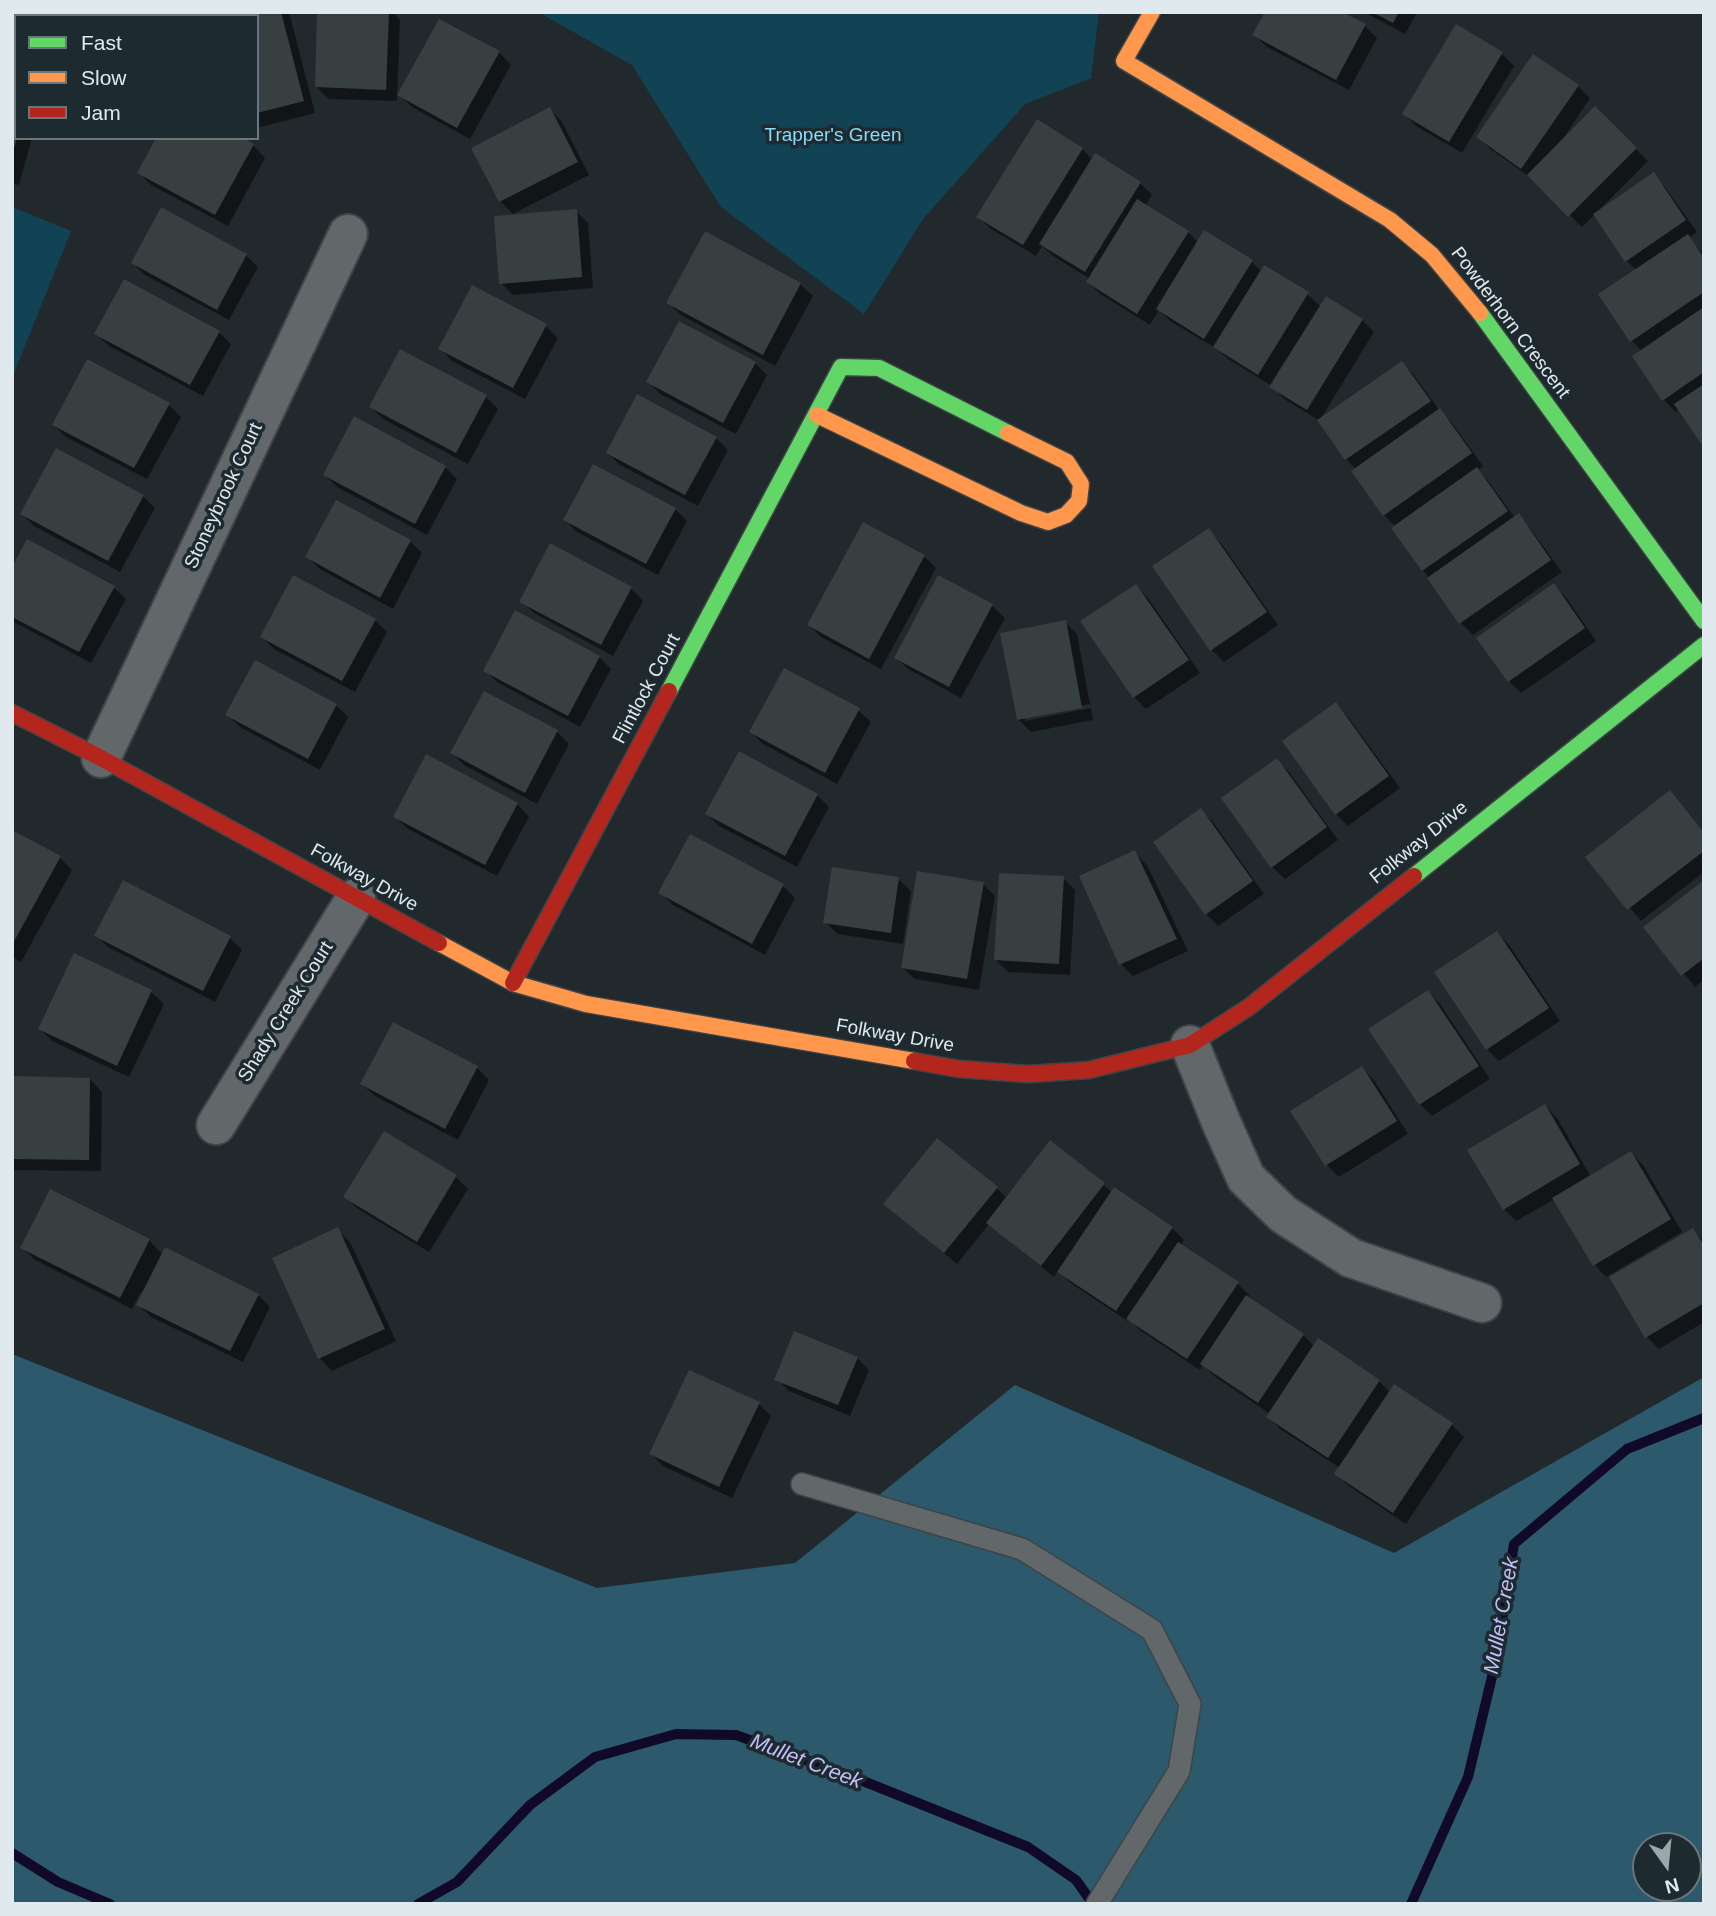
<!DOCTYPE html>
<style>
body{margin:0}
#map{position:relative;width:1716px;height:1916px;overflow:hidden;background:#21292c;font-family:Helvetica,sans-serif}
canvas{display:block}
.frame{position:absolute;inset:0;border:14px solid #e0e9ed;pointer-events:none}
.legend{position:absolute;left:14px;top:14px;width:245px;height:126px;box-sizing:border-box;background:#1d2a30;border:2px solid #6b767c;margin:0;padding:9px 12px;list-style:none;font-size:21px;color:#e0e9ed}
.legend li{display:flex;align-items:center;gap:14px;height:35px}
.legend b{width:35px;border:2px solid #6b767c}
.north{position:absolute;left:1632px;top:1832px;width:70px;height:70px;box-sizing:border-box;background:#1d2a30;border:2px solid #6b767c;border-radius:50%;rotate:165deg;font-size:19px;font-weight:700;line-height:28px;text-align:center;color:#e0e9ed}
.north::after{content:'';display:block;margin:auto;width:24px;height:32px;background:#9da6a9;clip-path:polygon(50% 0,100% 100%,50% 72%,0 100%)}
</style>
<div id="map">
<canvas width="1716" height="1916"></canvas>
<div class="frame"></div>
<ul class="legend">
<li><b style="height:9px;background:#63d668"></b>Fast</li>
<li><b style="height:9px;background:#ff974d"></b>Slow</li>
<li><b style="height:9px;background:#b3261e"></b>Jam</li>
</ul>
<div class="north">N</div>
</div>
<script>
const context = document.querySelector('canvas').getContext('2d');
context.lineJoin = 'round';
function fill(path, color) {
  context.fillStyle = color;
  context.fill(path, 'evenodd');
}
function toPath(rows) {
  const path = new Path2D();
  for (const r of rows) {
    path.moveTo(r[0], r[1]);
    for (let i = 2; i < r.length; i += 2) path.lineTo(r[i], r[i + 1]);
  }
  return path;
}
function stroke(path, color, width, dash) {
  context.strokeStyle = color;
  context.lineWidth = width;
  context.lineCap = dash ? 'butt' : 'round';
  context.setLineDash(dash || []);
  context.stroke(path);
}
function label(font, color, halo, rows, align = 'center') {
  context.font = font + ' Helvetica,sans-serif';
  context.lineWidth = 7;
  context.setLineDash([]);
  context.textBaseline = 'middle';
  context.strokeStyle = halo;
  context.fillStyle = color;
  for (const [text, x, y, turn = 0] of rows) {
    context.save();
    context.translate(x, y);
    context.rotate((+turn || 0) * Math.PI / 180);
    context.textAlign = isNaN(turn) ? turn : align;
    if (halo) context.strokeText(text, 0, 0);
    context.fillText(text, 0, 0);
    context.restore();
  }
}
const green = toPath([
 [538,12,1099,12,1091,78,1025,104,923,219,864,314,721,207,632,65],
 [12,207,71,231,12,378]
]);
const forest = toPath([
 [12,1354,597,1588,795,1563,1015,1385,1394,1553,1704,1377,1704,1904,12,1904],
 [1646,1846,1688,1846,1688,1888,1646,1888]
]);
const shadow = toPath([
 [210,12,289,12,315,113,257,128,257,16],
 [319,12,393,12,400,20,397,101,329,99,316,87],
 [1364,12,1417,12,1405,34],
 [1365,26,1377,38,1349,90,1267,47,1255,35],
 [1457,26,1502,54,1514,66,1462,153,1416,126,1404,113],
 [12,29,16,138,32,138,19,185,12,183],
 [499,52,511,65,470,139,412,107,400,95],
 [1534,56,1578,86,1590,98,1563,139,1564,140,1595,108,1648,161,1599,210,1600,212,1653,175,1665,187,1697,232,1689,238,1704,255,1704,445,1680,409,1676,412,1663,399,1642,351,1632,341,1637,271,1627,261,1595,214,1582,227,1530,177,1490,149,1478,137],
 [550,109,562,122,589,175,513,214,500,201,473,148],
 [1037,122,1082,149,1093,160,1140,183,1152,195,1145,206,1188,232,1199,243,1252,262,1262,272,1307,294,1321,307,1362,320,1374,332,1320,420,1402,363,1414,375,1440,411,1452,423,1483,466,1478,470,1489,482,1515,518,1518,516,1530,528,1562,572,1473,635,1461,623,1393,528,1396,527,1384,515,1356,469,1346,459,1320,421,1284,399,1272,386,1228,359,1217,349,1170,321,1159,310,1150,325,1100,294,1088,282,1090,279,1053,256,1042,246,1036,256,991,229,978,217],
 [253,145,265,158,228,226,151,185,139,173],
 [576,211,588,223,593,288,513,295,501,283],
 [246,255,258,267,229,320,145,275,133,263],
 [800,284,813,296,775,366,681,315,668,303],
 [546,326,558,338,525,399,452,361,440,348],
 [219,332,231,344,203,396,109,346,96,334],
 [755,363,767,375,736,434,660,394,648,381],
 [486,397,498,409,468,464,383,419,371,407],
 [169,405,181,417,147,479,66,437,54,425],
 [716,438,728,450,698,506,620,465,608,453],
 [445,467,457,479,427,535,337,487,325,475],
 [143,496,155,508,120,572,34,526,22,514],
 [675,509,687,521,658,575,577,532,565,520],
 [1209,531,1221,543,1278,625,1224,662,1212,650],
 [410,541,422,553,393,609,320,569,307,557],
 [924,556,936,568,881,669,821,637,809,625],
 [12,570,113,587,126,599,91,663,12,621],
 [939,577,992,606,1005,618,961,698,908,669,896,657],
 [1553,585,1566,597,1596,641,1521,693,1509,681],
 [1136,586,1148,598,1200,673,1146,709,1134,697],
 [631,588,643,601,613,656,534,613,521,601],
 [375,620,387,632,355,692,274,649,262,637],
 [1065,622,1077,634,1093,720,1031,732,1018,719],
 [1090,704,1091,708,1025,721,1025,717],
 [599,657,611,669,580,727,497,682,485,670],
 [484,693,557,732,569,744,537,804,464,765,452,753],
 [1336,704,1348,717,1400,788,1348,826,1336,814],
 [336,705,348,717,320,770,240,727,227,715],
 [858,710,871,722,837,784,763,744,751,732],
 [1277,760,1289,772,1338,840,1285,879,1272,867],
 [817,795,829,807,797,867,719,826,707,814],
 [517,804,529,817,497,876,408,829,395,817],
 [1200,810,1213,822,1264,894,1218,926,1206,914],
 [12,832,60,858,72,870,21,962,12,957],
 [1704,836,1704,872,1641,921,1587,857],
 [1135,853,1147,865,1188,951,1133,976,1121,964],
 [1063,878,1075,890,1070,975,1008,972,996,960],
 [898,879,911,891,903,944,838,934,825,922],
 [123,882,230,938,242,950,215,1002,108,947,96,935],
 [1704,882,1704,980,1695,987,1646,927],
 [983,884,995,896,979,990,915,979,902,967],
 [783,886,795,898,765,955,673,905,661,893],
 [1497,933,1509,945,1560,1021,1499,1061,1487,1049],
 [75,956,151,992,164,1004,129,1077,52,1041,40,1029],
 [1428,992,1440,1004,1490,1079,1432,1116,1420,1104,1370,1029],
 [477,1068,489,1080,458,1140,375,1096,362,1084],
 [1362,1068,1374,1080,1408,1134,1339,1177,1327,1165],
 [12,1078,90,1079,102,1092,101,1171,12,1170],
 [1545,1106,1557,1118,1591,1177,1631,1153,1643,1165,1682,1232,1606,1277,1594,1264,1555,1199,1516,1221,1504,1209],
 [1051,1143,1112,1192,1172,1228,1184,1240,1181,1246,1238,1284,1250,1296,1248,1299,1303,1335,1315,1347,1319,1341,1379,1381,1391,1393,1395,1387,1452,1425,1464,1437,1406,1524,1349,1486,1336,1474,1340,1468,1280,1429,1268,1416,1270,1414,1214,1376,1203,1365,1200,1370,1141,1331,1130,1320,1129,1322,1072,1284,1058,1271,1054,1277,989,1224,957,1264,886,1204,997,1188,1007,1199],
 [456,1177,468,1189,429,1252,358,1209,346,1197],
 [337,1230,350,1242,396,1341,332,1371,320,1358,274,1259],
 [1693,1230,1704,1241,1704,1322,1659,1349,1647,1337],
 [149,1240,163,1255,258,1295,270,1307,243,1362,151,1317,138,1304,144,1294,141,1292,132,1309,35,1260,22,1248],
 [857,1358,869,1370,850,1416,789,1391,777,1379],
 [759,1404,771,1416,732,1498,663,1466,651,1454]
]);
const stream = toPath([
 [12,1853,58,1882,110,1904],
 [418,1904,457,1882,530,1805,595,1757,676,1734,736,1735,853,1777,1028,1847,1076,1880,1093,1904],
 [1411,1904,1468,1777,1496,1660,1514,1544,1627,1449,1704,1418]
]);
const building = toPath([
 [208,12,281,12,304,101,257,113,257,16,209,16],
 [317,12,389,12,386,90,315,87],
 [1265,12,1342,12,1366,24,1336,80,1252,35],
 [1372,12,1399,12,1393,23],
 [439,19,500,51,457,128,397,95],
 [1456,24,1503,52,1449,142,1402,114],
 [12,27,16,28,17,138,13,152],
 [1533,54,1579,85,1521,169,1476,137],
 [1595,106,1637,148,1568,217,1527,175],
 [550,107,578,162,499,202,471,148],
 [1037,119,1083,148,1023,245,976,217],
 [156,138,243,138,254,144,215,215,137,173],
 [1095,153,1141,182,1085,272,1039,244],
 [1654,172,1686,220,1625,262,1593,214],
 [1137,199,1189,231,1137,314,1086,282],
 [161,207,247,254,217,310,131,263],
 [577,209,582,277,499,284,494,216],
 [1204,230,1253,260,1204,339,1156,309],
 [705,231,801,283,763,355,666,303],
 [1688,234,1704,258,1704,292,1630,342,1598,294],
 [1264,265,1309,292,1258,375,1213,347],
 [124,279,220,331,190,385,94,334],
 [472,285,547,324,513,388,438,349],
 [1326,296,1363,319,1307,410,1269,387],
 [1704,307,1704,372,1662,401,1632,356],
 [679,321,756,362,723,423,646,382],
 [400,349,487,395,456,453,369,407],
 [87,359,170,403,134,468,52,425],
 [1402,361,1431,401,1345,460,1317,420],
 [1704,384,1704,448,1674,404],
 [637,394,717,437,685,495,606,453],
 [1440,408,1472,453,1383,516,1351,471],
 [354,416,446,466,415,524,323,475],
 [56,448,144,495,108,561,20,514],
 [593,464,676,508,646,564,563,520],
 [1477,467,1508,511,1422,571,1391,528],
 [336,500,411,540,380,598,305,557],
 [1519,513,1551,560,1459,624,1427,578],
 [863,522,925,555,869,659,807,625],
 [1209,528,1267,612,1210,651,1152,566],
 [27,539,115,586,79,652,12,617,12,567],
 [550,543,632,587,601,645,519,602],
 [293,575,376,619,342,681,260,637],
 [938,575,993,604,949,687,894,658],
 [1554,583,1585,628,1508,682,1476,638],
 [1136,584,1189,660,1133,698,1080,621],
 [515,610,600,656,568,716,483,671],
 [1066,620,1082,708,1017,720,1000,633],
 [255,660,337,704,308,759,225,715],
 [784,668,860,708,825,773,749,732],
 [484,691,558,730,525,793,450,753],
 [1336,702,1389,776,1335,815,1282,741],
 [739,751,818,794,785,856,705,814],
 [426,754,518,803,485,865,393,817],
 [1277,758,1327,827,1271,868,1221,798],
 [1670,790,1704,833,1704,851,1627,910,1585,857],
 [1201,808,1253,881,1205,915,1153,842],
 [12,830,61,856,12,945],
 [690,834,784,884,752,944,658,893],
 [1135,850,1177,939,1119,965,1079,876],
 [832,867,899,877,891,933,823,923],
 [917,871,984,882,967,979,901,968],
 [999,873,1064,876,1059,964,994,960],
 [123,880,231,936,203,991,94,936],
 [1704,880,1704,958,1681,976,1643,927],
 [1497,931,1549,1008,1486,1050,1434,972],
 [74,953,152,990,117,1066,38,1029],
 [1428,990,1479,1066,1419,1105,1368,1029],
 [393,1022,478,1066,445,1129,360,1084],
 [1362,1066,1397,1121,1325,1166,1290,1111],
 [12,1076,90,1078,89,1160,12,1159],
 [1545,1104,1580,1164,1503,1210,1467,1150],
 [384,1131,457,1175,417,1242,343,1197],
 [937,1138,998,1187,944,1253,883,1204],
 [1050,1140,1105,1183,1041,1266,986,1223],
 [1631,1151,1671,1219,1593,1266,1552,1198],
 [1114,1187,1173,1227,1116,1311,1057,1272],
 [50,1189,150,1239,120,1298,20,1248],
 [338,1227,385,1329,318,1359,272,1258],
 [1693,1228,1704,1245,1704,1303,1645,1338,1609,1277],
 [1178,1242,1239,1282,1187,1359,1126,1319],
 [165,1247,259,1294,230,1351,136,1305],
 [1246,1295,1304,1334,1258,1403,1200,1364],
 [794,1331,858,1357,838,1405,774,1380],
 [1318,1338,1380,1380,1328,1458,1266,1417],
 [689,1370,760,1402,719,1487,649,1454],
 [1394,1384,1453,1423,1393,1513,1334,1474]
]);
const lane = toPath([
 [802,1484,1022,1549,1152,1630,1190,1704,1179,1771,1097,1904]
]);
const street = toPath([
 [101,758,348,234],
 [1190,1045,1221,1122,1246,1178,1283,1214,1351,1258,1482,1303],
 [216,1125,356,898]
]);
const fast = toPath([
 [1480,313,1704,621],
 [669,691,841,367,879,368,1008,433],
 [1414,876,1704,645]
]);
const slow = toPath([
 [1152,12,1124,61,1390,220,1432,255,1480,313],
 [817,415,1021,513,1048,522,1066,515,1079,501,1081,484,1067,462,1008,433],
 [439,943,513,983,586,1004,914,1061]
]);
const jam = toPath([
 [12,713,101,758,439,943],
 [513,983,669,691],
 [914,1061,959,1069,1028,1074,1089,1070,1190,1045,1249,1007,1414,876]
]);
const parkNames = [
 ["Trapper's Green",833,136]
];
const streetNames = [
 ["Powderhorn Crescent",1510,323,53],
 ["Stoneybrook Court",224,496,-65],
 ["Flintlock Court",647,689,-62],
 ["Folkway Drive",1419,843,-39],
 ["Folkway Drive",364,878,29],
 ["Shady Creek Court",286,1012,-58],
 ["Folkway Drive",895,1036,10]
];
const waterNames = [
 ["Mullet Creek",1502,1616,-80],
 ["Mullet Creek",806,1762,21]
];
fill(green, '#124355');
fill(forest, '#2c596c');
fill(shadow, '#0007');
stroke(stream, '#100a28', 10);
fill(building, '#383f40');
stroke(lane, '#3e4447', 24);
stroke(street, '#3e4447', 42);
stroke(fast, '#3e4447', 19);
stroke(slow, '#3e4447', 19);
stroke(jam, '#3e4447', 19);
stroke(lane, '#62676a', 21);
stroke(street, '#62676a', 38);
stroke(fast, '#63d668', 16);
stroke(slow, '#ff974d', 16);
stroke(jam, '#b3261e', 16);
label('19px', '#88dafe', '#1d2a30', parkNames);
label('19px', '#e0e9ed', '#1d2a30', streetNames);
label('italic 21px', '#c3bff6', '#1d2a30', waterNames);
</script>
